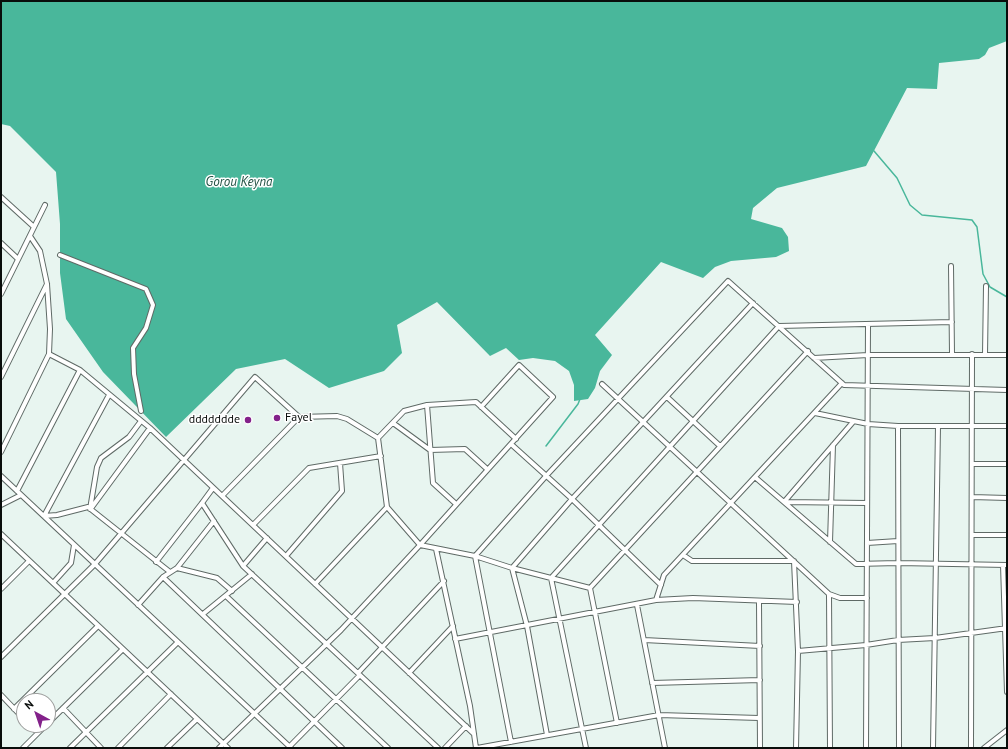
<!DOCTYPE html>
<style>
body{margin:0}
#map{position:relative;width:1008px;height:749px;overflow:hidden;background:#e8f5f0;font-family:"PT Sans",sans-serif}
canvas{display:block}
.frame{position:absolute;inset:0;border:2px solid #090d0b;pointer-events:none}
.north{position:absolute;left:16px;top:693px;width:40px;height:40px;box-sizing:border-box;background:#fff;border:1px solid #9d9e9d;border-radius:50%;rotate:320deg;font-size:11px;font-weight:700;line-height:16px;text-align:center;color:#090d0b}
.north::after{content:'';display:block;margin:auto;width:14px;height:18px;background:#83218a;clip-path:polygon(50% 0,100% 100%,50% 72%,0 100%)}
</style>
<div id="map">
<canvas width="1008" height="749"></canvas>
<div class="frame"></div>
<div class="north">N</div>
</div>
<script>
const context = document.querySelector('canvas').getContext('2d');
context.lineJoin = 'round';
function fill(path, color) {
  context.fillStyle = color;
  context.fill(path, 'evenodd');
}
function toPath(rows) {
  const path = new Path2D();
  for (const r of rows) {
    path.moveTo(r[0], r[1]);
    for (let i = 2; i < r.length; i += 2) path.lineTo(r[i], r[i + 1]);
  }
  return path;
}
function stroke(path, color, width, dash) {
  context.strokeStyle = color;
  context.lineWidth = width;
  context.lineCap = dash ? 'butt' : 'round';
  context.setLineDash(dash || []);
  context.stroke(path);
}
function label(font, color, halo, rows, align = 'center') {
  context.font = font + ' "PT Sans",sans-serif';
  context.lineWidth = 3;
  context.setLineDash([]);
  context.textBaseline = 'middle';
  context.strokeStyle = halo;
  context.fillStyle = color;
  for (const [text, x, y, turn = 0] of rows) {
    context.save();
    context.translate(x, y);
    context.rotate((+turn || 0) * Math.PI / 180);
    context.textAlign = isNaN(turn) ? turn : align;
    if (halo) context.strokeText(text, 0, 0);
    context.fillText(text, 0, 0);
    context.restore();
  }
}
const water = toPath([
 [1,1,1007,1,1007,41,989,48,985,55,979,59,939,63,937,89,907,88,866,166,777,188,753,208,751,219,782,228,788,237,789,251,776,257,731,261,715,267,703,278,661,262,595,335,612,355,600,371,595,388,588,399,574,401,574,385,569,371,555,361,533,358,519,360,506,348,490,356,437,302,397,325,402,353,384,371,329,388,285,359,236,369,166,437,103,372,66,319,60,273,60,224,56,172,10,126,1,124]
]);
const stream = toPath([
 [874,151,897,178,910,205,922,215,972,220,977,227,983,274,990,287,1007,297],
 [546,446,578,404,580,399]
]);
const street = toPath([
 [1,197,34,227],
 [30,236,40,251,47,284,50,329,49,354,80,370,150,428,474,734],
 [1,243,18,259],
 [60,255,146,289,153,305,146,328,133,348,134,374,141,411],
 [951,266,952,354],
 [1,294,45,205],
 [985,355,986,286],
 [814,358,868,355,1007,355],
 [1,377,47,284],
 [602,384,829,594,830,748],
 [667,397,720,446],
 [815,413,868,424,898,426,1007,426],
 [393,423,430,450,465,449,487,469],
 [898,426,899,748],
 [378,438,387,507,420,545,475,556,512,568,590,588],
 [378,438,404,411,427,405],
 [511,444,572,499,661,585],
 [1,452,49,354],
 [972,464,1007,464],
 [1,476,291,748],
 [756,478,856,564,898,563,1007,565],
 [17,491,80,370],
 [222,496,299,417],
 [972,497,1007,498],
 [784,502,853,422],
 [785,502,867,503],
 [202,503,243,566,438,748],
 [456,504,433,483,427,405,476,402,516,439],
 [1,505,21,495],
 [92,507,150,428],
 [90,509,97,467,101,458,129,437,141,421],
 [44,516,57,515,88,507,170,572],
 [44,516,109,395],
 [253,525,309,468,381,456],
 [1,534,228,748],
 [972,535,1007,535],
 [830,542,833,445],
 [867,543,898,541],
 [436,549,470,706,476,748],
 [683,555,692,561,794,561,798,651,796,748],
 [286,556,342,491,340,463],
 [156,562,202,503,213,488],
 [1003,565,1007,692],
 [243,566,267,538],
 [177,568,217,578,232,591],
 [163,577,342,748],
 [53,583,71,563,74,545],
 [315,584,387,507],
 [590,588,808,351],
 [590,588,617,723],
 [1,589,29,561],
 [829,594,840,598,867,598],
 [226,596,388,748],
 [656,600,664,575,842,383],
 [759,602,760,748],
 [138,605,163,577,177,568,214,521],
 [637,605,665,748],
 [203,614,252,574],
 [455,639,656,600,693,598,797,602],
 [644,640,760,646],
 [798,651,866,645,898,640,935,638,1007,628],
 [1,657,95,564,255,377,299,417,337,416,347,419,378,438],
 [358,673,444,581],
 [409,673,453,626],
 [652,683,760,680],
 [1,695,24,719],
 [63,708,101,748],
 [14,709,98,626],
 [48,723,123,649],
 [30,725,38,733],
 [547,735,527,626,512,568,572,499,753,303],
 [511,742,475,556,546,476,728,281,844,385,1007,390],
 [289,747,360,675],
 [23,748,46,725],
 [70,748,178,642],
 [118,748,171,694],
 [167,748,197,719],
 [219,748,341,630,420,545,553,397,519,365,481,407],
 [445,748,466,726],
 [477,748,659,715,759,718],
 [586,748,551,578,779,326,952,322],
 [866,748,868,324],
 [933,748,938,426],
 [971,748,972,354],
 [984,748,1007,730]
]);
const markers = [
 [277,418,4,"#83218a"],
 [248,420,4,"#83218a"]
];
const poiNames = [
 ["Fayel",285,418],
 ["ddddddde",240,420,"right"]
];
const waterNames = [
 ["Gorou Keyna",239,182]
];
fill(water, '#49b79b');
stroke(stream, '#49b79b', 1.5);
stroke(street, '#5f6a66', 6);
stroke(street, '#fff', 4);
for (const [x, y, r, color] of markers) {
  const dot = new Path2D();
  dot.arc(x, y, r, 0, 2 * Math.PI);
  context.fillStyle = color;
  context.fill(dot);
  stroke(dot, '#fff', 1.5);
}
label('12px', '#090d0b', '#fff', poiNames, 'left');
label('italic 13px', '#245346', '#fff', waterNames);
</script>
